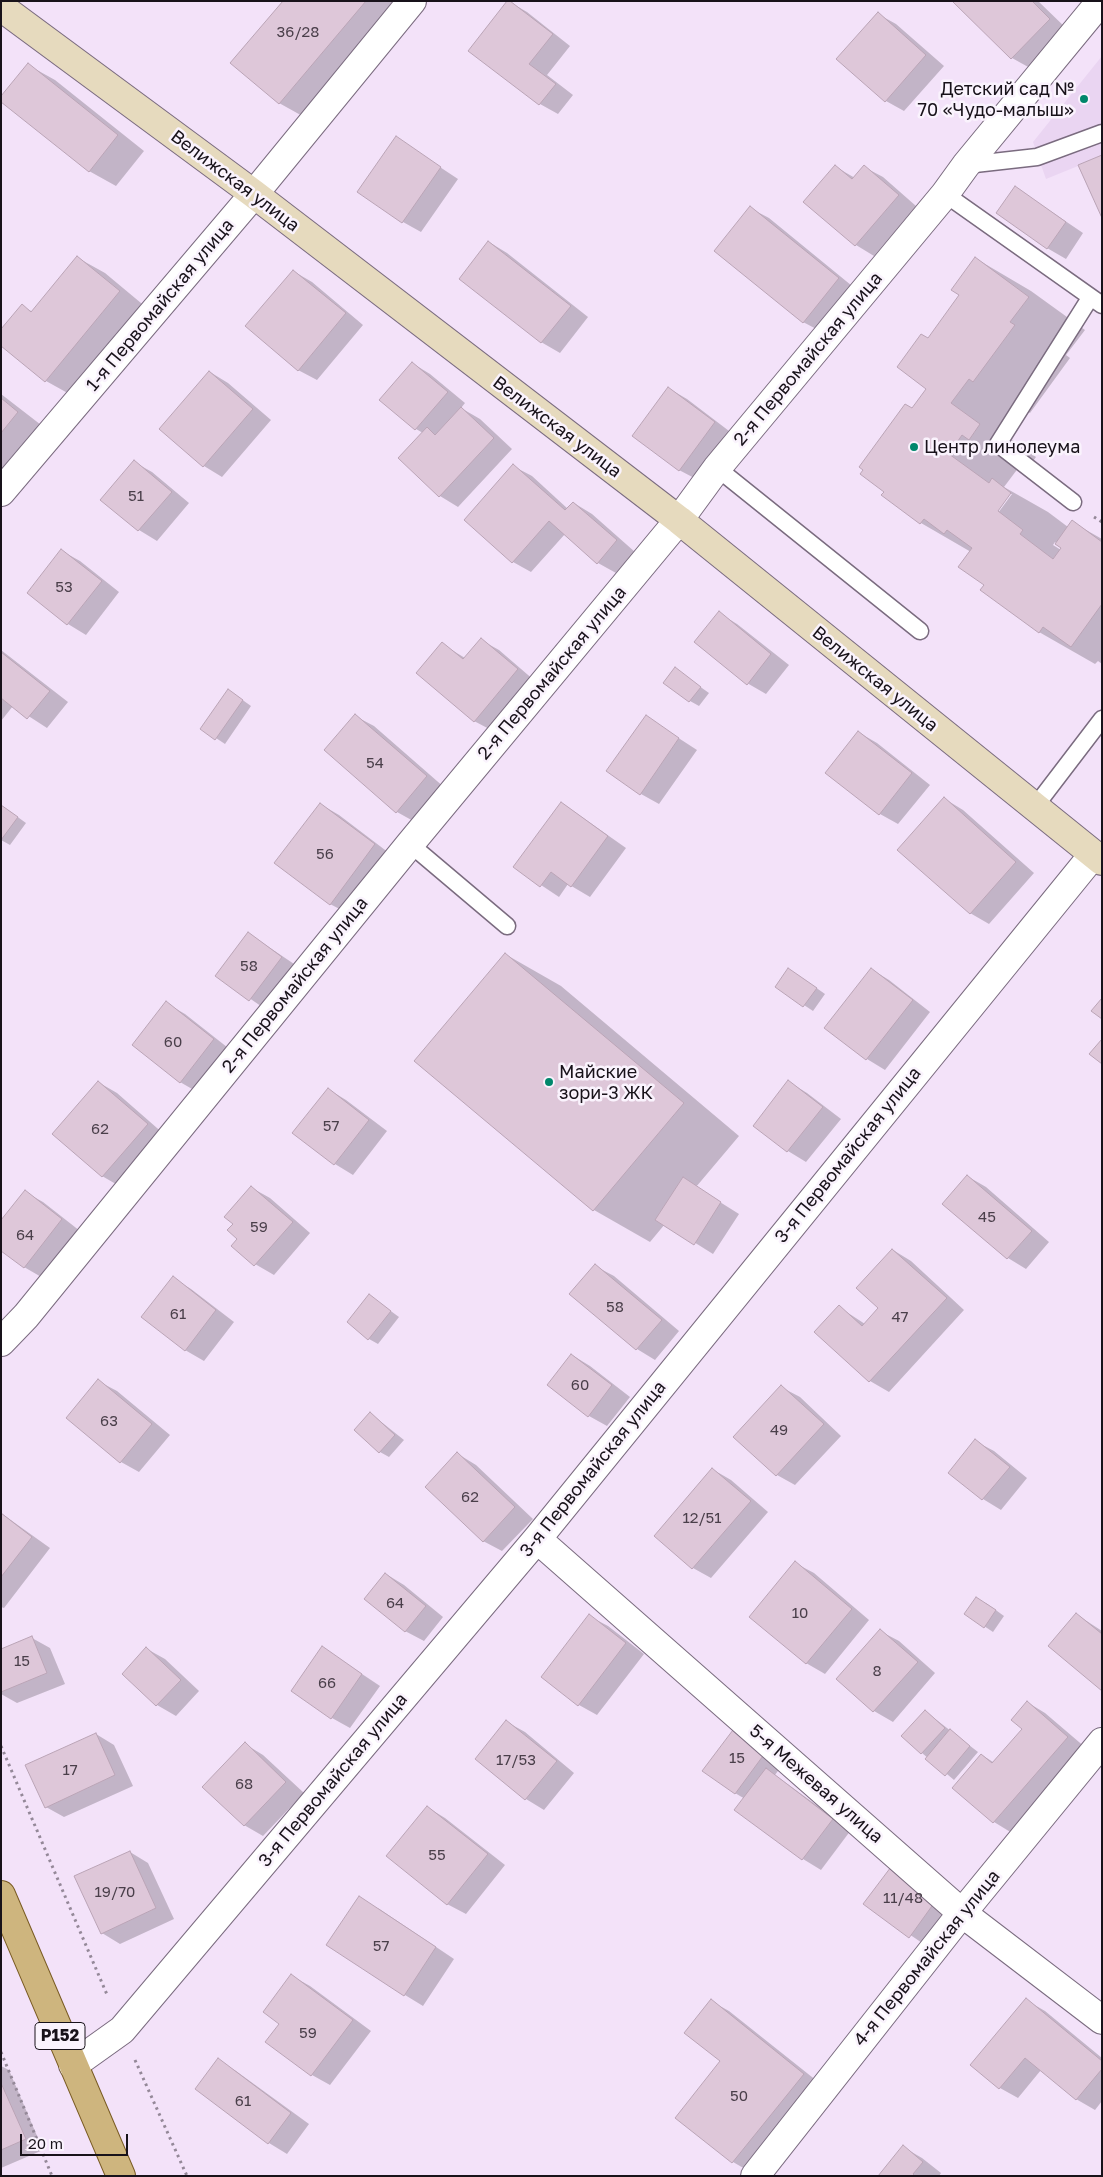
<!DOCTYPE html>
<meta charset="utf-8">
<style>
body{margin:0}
#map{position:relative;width:1103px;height:2177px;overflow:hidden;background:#f3e2f9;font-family:"Golos Text",sans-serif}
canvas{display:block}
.frame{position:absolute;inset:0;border:2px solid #18121a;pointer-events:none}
.scale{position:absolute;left:20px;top:2134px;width:108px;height:22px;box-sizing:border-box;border:2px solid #18121a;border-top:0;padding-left:6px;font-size:15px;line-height:18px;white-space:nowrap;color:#18121a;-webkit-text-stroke:4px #faf3fd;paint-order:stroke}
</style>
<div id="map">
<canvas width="1103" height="2177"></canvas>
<div class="frame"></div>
<div class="scale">20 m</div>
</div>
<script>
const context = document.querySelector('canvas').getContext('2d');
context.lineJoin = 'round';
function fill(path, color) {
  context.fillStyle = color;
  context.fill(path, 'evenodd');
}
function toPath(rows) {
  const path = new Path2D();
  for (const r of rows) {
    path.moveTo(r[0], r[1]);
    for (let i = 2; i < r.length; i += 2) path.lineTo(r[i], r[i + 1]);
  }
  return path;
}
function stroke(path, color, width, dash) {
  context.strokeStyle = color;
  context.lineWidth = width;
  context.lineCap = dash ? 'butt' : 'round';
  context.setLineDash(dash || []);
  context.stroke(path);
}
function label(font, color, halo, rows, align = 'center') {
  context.font = font + ' "Golos Text",sans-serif';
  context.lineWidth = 5;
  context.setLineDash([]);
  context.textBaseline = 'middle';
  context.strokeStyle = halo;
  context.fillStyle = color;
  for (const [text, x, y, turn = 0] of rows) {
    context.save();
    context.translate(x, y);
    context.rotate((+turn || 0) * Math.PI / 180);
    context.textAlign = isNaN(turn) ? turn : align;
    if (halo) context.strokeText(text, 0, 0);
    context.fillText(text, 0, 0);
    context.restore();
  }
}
const built = toPath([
 [1102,56,1102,218,1078,166,1046,179,1033,142]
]);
const shadow = toPath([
 [284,1,391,1,400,8,306,118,279,103],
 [508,1,527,12,570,46,547,75,573,95,558,114,540,104],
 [954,1,1038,1,1068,30,1030,68,1012,58],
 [878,14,896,24,944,66,904,111,886,101],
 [28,65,55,80,144,151,116,186,89,171],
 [396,138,458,179,421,232,403,222],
 [836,167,855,178,864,167,883,177,916,206,874,256,856,245,805,202],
 [1015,187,1083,233,1066,259,1047,248],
 [750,208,769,218,857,290,822,332,803,322],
 [489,242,507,253,588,317,560,353,541,342],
 [78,258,105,273,147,308,73,396,46,381,22,306,33,312],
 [975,258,1031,291,1085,330,1066,355,1070,358,1030,413,1025,410,1007,436,1036,457,1026,471,1019,467,1004,487,1048,512,1068,527,1072,522,1102,539,1102,664,1098,661,1095,664,1039,632,986,585,971,552,921,523,883,495,912,409,928,388,928,339,961,295],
 [1009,494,1012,494,995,517,993,516],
 [1055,542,1062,548,1061,550,1053,545],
 [293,271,312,282,363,325,317,380,298,370],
 [412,363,430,374,465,403,461,408,480,419,512,449,458,507,440,496,423,433,416,429],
 [210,372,228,383,271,420,222,477,204,466,160,429],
 [668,388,687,399,733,434,698,480,679,470],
 [1,394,45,428,1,482],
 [134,462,152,472,189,503,157,541,139,530,102,500],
 [513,466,532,476,568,509,574,503,592,514,635,552,616,573,598,563,565,534,531,572,513,562],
 [62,551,80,561,119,592,86,635,68,624],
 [719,613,737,624,789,665,766,694,747,683],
 [481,640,499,650,535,681,493,731,474,721,442,644,465,658],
 [1,650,68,702,47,728,13,706,1,721],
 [675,669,709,693,699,706,690,701],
 [237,696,251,706,225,744,216,738],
 [355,716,374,726,445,788,415,822,397,812],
 [646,717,697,750,659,804,641,794],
 [858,732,877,743,930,785,898,824,880,814],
 [945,799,963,810,1034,873,989,924,970,913],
 [562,803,626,848,590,897,568,884,559,897,514,867],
 [320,804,339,815,393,856,349,914,330,904],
 [1,805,26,823,10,845,1,840],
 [248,933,300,968,268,1011,216,975],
 [505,954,561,986,739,1136,696,1187,739,1214,713,1254,665,1224,650,1242,594,1210],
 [871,969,889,980,930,1012,885,1070,867,1059,826,1027],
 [798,975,825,994,813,1011,777,987],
 [166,1003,185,1014,232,1051,199,1093,180,1082],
 [98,1082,117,1093,165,1135,121,1187,102,1176],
 [789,1082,807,1093,841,1119,806,1162,788,1151,755,1126],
 [328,1089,346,1100,387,1131,353,1175,335,1164,294,1132],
 [967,1176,986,1187,1049,1242,1026,1269,1008,1258,944,1203],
 [252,1188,270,1198,310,1233,274,1275,255,1264,239,1239],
 [25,1192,43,1202,80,1231,43,1278,24,1267],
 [893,1250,911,1261,964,1310,889,1392,870,1381,816,1332,839,1307,865,1324,880,1308],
 [595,1266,614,1276,679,1331,655,1360,637,1349],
 [173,1278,191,1289,234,1322,204,1361,185,1350],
 [370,1296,399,1317,378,1344,369,1339],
 [572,1355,590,1366,630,1397,607,1426,589,1416],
 [98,1381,117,1391,170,1435,139,1472,121,1462],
 [781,1387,800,1397,841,1436,795,1485,777,1475],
 [370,1413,404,1440,389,1457,380,1452],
 [975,1441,994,1451,1027,1478,1001,1510,983,1499,950,1473],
 [458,1454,476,1465,533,1519,502,1551,483,1541],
 [712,1469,731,1480,768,1512,711,1578,693,1568],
 [1,1513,50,1548,4,1608,1,1607],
 [795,1563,814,1573,869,1620,825,1674,806,1663],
 [386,1574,404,1585,443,1617,424,1641,405,1631],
 [986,1603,1004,1616,993,1632,966,1614],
 [1076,1614,1102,1631,1102,1690],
 [589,1616,608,1626,644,1654,597,1715,579,1705],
 [880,1631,899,1641,935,1673,893,1722,874,1711,837,1679],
 [32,1638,50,1648,65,1684,17,1703,1,1694,1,1650],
 [323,1648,380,1686,350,1728,332,1718],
 [147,1649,165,1659,199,1691,176,1716,157,1705,124,1674],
 [1027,1702,1045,1713,1086,1748,1012,1833,994,1822,954,1788,982,1755,993,1762,1023,1729],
 [925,1711,978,1752,954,1780,922,1753],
 [507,1722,525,1732,574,1773,544,1810,526,1799],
 [739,1723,788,1757,775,1775,851,1830,821,1870,803,1859,736,1810,745,1799,735,1793],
 [96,1734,114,1745,133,1786,64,1817,46,1807],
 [245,1744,263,1755,304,1793,263,1836,244,1825],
 [427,1807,445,1818,505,1865,466,1914,447,1904],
 [130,1852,148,1863,174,1919,120,1944,102,1933],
 [865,1904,960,1904,928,1947],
 [378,1908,454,1959,423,2006,405,1995],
 [292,1976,310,1986,371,2031,330,2085,312,2075,280,2023],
 [1026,2000,1045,2011,1102,2058,1102,2101,1095,2110,1076,2099,1041,2070,1018,2098,1000,2088],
 [711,2001,729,2011,822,2085,752,2173,733,2162,676,2118,722,2061],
 [218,2060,236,2071,309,2124,287,2154,269,2143,196,2089],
 [1,2066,9,2070,43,2150,1,2168],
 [903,2147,922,2158,941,2173,939,2176,879,2176]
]);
const building = toPath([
 [283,1,366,1,279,104,230,63,283,1],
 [507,1,510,1,553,34,529,64,556,84,539,105,468,51,507,1],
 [952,1,1032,1,1050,19,1011,59,952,1],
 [878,12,926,55,885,102,836,59,878,12],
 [28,63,118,135,89,172,1,102,1,96,28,63],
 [396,136,441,167,402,223,357,192,396,136],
 [1102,155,1102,218,1078,165,1102,155],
 [835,165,852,179,864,165,899,195,855,246,803,202,835,165],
 [1015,186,1066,222,1047,249,996,213,1015,186],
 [750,206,839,278,803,323,714,251,750,206],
 [488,241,571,306,541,343,459,279,488,241],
 [77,256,120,291,45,382,1,346,1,329,22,304,31,312,77,256],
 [975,257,1029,297,1010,322,1015,325,973,382,969,379,951,403,980,424,969,440,962,435,949,454,989,483,992,478,1011,493,998,511,1023,530,1020,534,1053,559,1061,548,1055,544,1072,520,1102,542,1102,604,1071,647,1043,627,1039,633,980,590,984,585,958,567,972,548,947,530,944,534,924,519,920,524,881,495,884,492,860,474,863,470,859,467,905,404,912,408,926,389,897,367,921,334,928,338,959,295,951,290,975,257],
 [293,270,346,313,298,371,245,326,293,270],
 [412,362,448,392,415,430,379,400,412,362],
 [209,371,253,409,203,467,159,429,209,371],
 [668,387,715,422,679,471,632,436,668,387],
 [1,398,18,412,1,433,1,398],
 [461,407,494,438,439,497,398,458,427,427,435,435,461,407],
 [134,460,172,492,138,531,100,500,134,460],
 [513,464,565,510,573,502,617,540,597,564,549,521,512,563,464,520,513,464],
 [61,549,102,581,67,625,27,593,61,549],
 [719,611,771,654,747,685,694,642,719,611],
 [481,638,518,669,474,722,416,673,442,642,463,659,481,638],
 [1,652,50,691,27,719,1,698,1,652],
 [675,667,701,687,689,702,663,683,675,667],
 [228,689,243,700,215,740,200,729,228,689],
 [355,714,427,776,396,813,324,750,355,714],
 [646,715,679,738,640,795,606,771,646,715],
 [858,731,912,773,879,815,825,773,858,731],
 [944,797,1016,862,970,914,897,850,944,797],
 [561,802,608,836,571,887,551,872,540,887,513,867,561,802],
 [320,803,375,844,330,905,274,863,320,803],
 [1,805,18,817,1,840,1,805],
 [248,932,282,957,249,1001,215,976,248,932],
 [505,953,684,1103,593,1211,414,1061,505,953],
 [788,968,817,988,803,1007,775,987,788,968],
 [871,968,913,1000,866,1060,824,1028,871,968],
 [1102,998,1102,1019,1091,1011,1102,998],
 [166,1001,214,1039,180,1083,132,1045,166,1001],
 [1102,1039,1102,1064,1089,1054,1102,1039],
 [788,1080,823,1107,787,1152,753,1126,788,1080],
 [98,1081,148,1124,102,1177,52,1134,98,1081],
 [328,1088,369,1120,334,1165,292,1133,328,1088],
 [967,1175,1032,1231,1007,1259,942,1204,967,1175],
 [683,1177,721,1202,694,1245,655,1220,683,1177],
 [251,1186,293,1222,254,1266,231,1246,237,1239,227,1230,233,1224,224,1217,251,1186],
 [25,1190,62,1219,24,1268,1,1251,1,1220,25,1190],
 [892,1249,947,1298,869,1382,814,1332,839,1305,862,1326,878,1308,856,1288,892,1249],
 [595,1264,662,1320,636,1350,569,1294,595,1264],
 [173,1276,216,1310,185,1351,141,1317,173,1276],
 [369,1294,391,1311,368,1340,347,1322,369,1294],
 [571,1354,612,1385,588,1417,547,1385,571,1354],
 [98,1379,152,1424,120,1463,66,1418,98,1379],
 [781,1385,824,1424,776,1476,733,1437,781,1385],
 [370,1412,395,1435,379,1453,354,1430,370,1412],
 [975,1439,1010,1467,982,1500,948,1473,975,1439],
 [457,1452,515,1507,483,1542,425,1487,457,1452],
 [712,1468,751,1501,692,1569,654,1536,712,1468],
 [1,1513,32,1537,1,1577,1,1513],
 [795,1561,852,1609,806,1664,749,1617,795,1561],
 [385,1573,426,1606,405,1632,364,1599,385,1573],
 [976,1597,996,1610,984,1628,964,1614,976,1597],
 [1076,1613,1102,1634,1102,1691,1048,1646,1076,1613],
 [589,1614,626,1643,578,1706,541,1677,589,1614],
 [880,1629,918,1662,873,1712,836,1679,880,1629],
 [32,1636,47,1673,1,1692,1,1649,32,1636],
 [322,1646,362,1674,331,1719,291,1691,322,1646],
 [146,1647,181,1680,156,1706,122,1674,146,1647],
 [1027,1701,1068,1737,993,1823,952,1788,981,1754,992,1763,1022,1729,1011,1720,1027,1701],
 [925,1710,945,1728,921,1754,901,1736,925,1710],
 [506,1720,557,1761,525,1800,475,1759,506,1720],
 [739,1722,771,1745,735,1794,702,1771,739,1722],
 [950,1729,970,1746,945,1776,925,1759,950,1729],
 [96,1733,115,1775,45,1808,25,1765,96,1733],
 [245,1742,286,1782,244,1826,202,1787,245,1742],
 [766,1768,833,1819,802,1860,734,1810,766,1768],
 [427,1806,488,1854,447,1905,386,1856,427,1806],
 [130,1851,156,1908,101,1934,74,1876,130,1851],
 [897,1859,942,1892,909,1938,863,1904,897,1859],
 [359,1896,436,1947,404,1996,326,1945,359,1896],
 [291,1974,353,2020,311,2076,265,2042,279,2024,263,2012,291,1974],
 [1026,1998,1102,2061,1102,2069,1076,2100,1025,2058,999,2089,970,2065,1026,1998],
 [711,1999,804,2074,732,2163,675,2118,720,2061,684,2033,711,1999],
 [218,2058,291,2113,268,2144,195,2089,218,2058],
 [1,2083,26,2139,1,2150,1,2083],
 [903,2145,923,2162,913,2174,915,2176,878,2176,903,2145]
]);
const path = toPath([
 [1094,517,1102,522],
 [1,1746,108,1997],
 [1,2052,52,2176],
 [135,2060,187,2176]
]);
const lane = toPath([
 [966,165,1037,157,1102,133],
 [945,194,1102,305],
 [717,468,920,631],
 [1073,502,998,444,1090,298],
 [1034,808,1102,719],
 [410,844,507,926]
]);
const street = toPath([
 [1,492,254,194,412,1],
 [1,1342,26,1316,410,844,679,520,717,468,945,194,966,165,1101,1],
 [537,1539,962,1913,1102,2020],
 [73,2065,122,2030,537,1539,1093,855],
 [755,2176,962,1913,1102,1742]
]);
const secondary = toPath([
 [1,7,254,194,679,520,1102,861]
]);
const primary = toPath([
 [1,1895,121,2176]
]);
const markers = [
 [1084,99,5,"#00876b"],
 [914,447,5,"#00876b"],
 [549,1082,5,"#00876b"]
];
const numberNames = [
 ["36/28",298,32],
 ["51",136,496],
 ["53",64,587],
 ["54",375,763],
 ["56",325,854],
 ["58",249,966],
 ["60",173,1042],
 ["57",331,1126],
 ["62",100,1129],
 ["45",987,1217],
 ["59",259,1227],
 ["64",25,1235],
 ["58",615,1307],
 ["61",178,1314],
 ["47",900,1317],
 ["60",580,1385],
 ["63",109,1421],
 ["49",779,1430],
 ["62",470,1497],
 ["12/51",702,1518],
 ["64",395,1603],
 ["10",800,1613],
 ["15",22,1661],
 ["8",877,1671],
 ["66",327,1683],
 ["15",737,1758],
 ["17/53",516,1760],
 ["17",70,1770],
 ["68",244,1784],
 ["55",437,1855],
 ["19/70",115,1892],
 ["11/48",903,1898],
 ["57",381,1946],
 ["59",308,2033],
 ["50",739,2096],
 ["61",243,2101]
];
const shields = [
 [60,2036,50]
];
const shieldNames = [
 ["Р152",60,2036]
];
const poiNames = [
 ["Детский сад №",1074,89,"right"],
 ["70 «Чудо-малыш»",1074,110,"right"],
 ["Центр линолеума",924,447],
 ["Майские",559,1072],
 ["зори-3 ЖК",559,1093]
];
const streetNames = [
 ["Велижская улица",235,181,37],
 ["1-я Первомайская улица",160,305,-50],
 ["2-я Первомайская улица",808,359,-50],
 ["Велижская улица",557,427,37],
 ["2-я Первомайская улица",552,673,-50],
 ["Велижская улица",875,679,39],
 ["2-я Первомайская улица",295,985,-51],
 ["3-я Первомайская улица",848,1155,-51],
 ["3-я Первомайская улица",593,1469,-51],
 ["3-я Первомайская улица",333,1780,-50],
 ["5-я Межевая улица",816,1784,41],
 ["4-я Первомайская улица",927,1958,-51]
];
fill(built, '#ead5f2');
fill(shadow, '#0003');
fill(building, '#dec7d9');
stroke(building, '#baa4b6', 1);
stroke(lane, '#7a6b7f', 19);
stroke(street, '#7a6b7f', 30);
stroke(secondary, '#7a6b7f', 30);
stroke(primary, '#795b23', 30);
stroke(path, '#948898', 3, [2.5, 4]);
stroke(lane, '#fff', 16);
stroke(street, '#fff', 28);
stroke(secondary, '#e6dabe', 28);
stroke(primary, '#ceb57e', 28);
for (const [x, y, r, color] of markers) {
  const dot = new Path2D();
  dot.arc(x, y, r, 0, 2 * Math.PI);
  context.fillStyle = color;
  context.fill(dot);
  stroke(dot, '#faf3fd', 2);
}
label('15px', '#4a3f4a', null, numberNames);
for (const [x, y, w] of shields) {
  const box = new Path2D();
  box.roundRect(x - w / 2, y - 13.5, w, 27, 4);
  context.fillStyle = '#faf3fd';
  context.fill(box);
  stroke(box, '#18121a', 1);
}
label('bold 16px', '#18121a', null, shieldNames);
label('18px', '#18121a', '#faf3fd', poiNames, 'left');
label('18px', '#18121a', '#faf3fd', streetNames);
</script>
